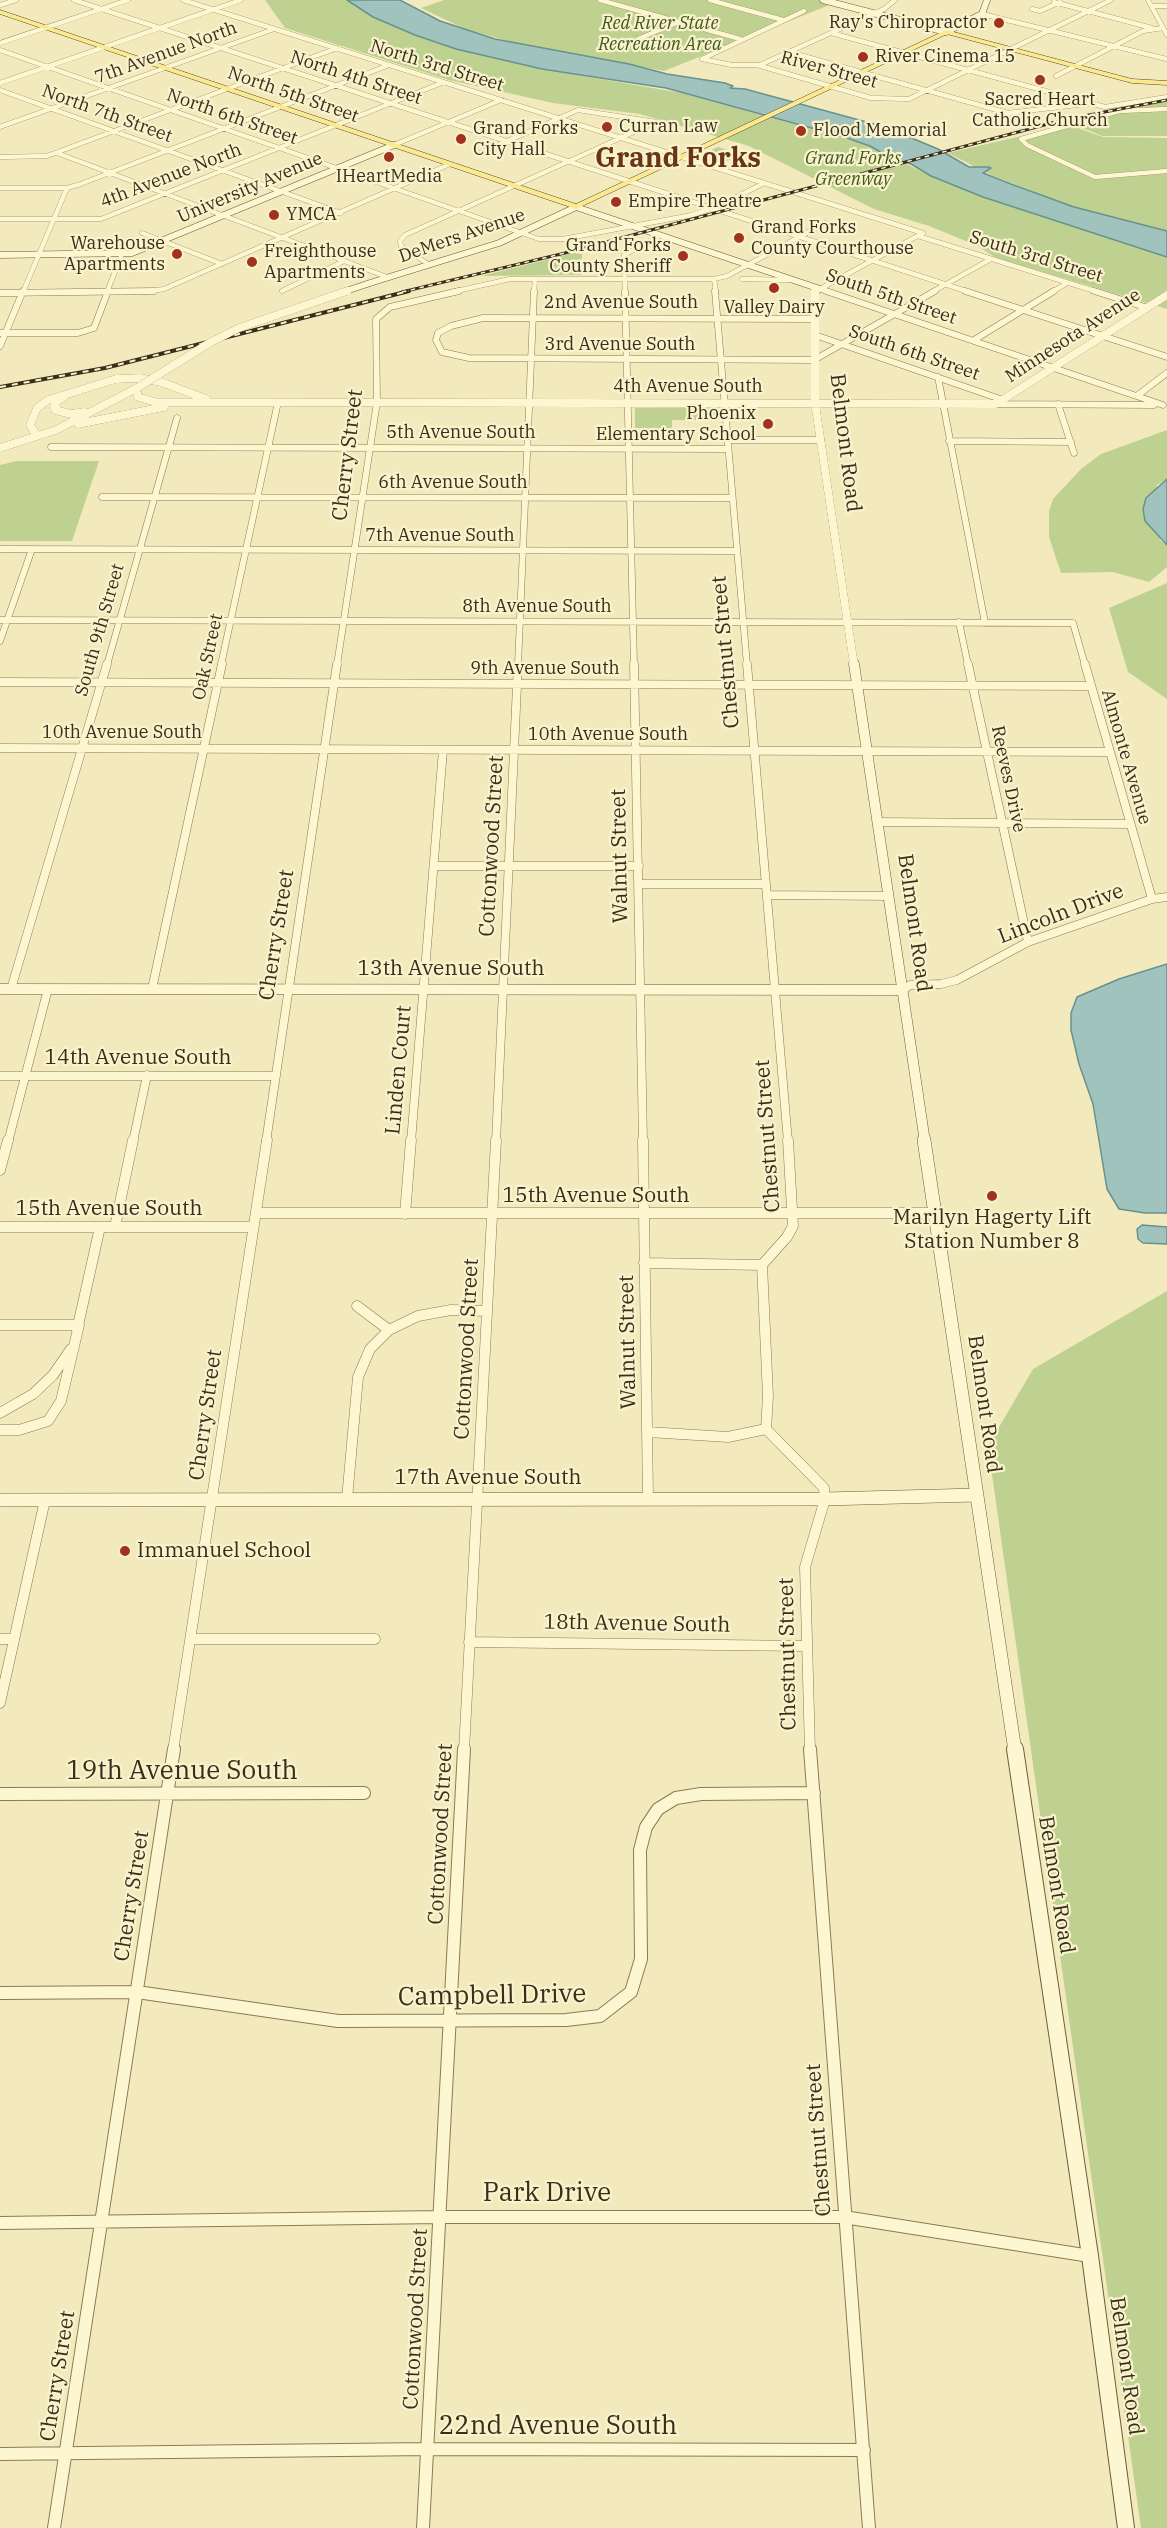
<!DOCTYPE html>
<style>
body{margin:0}
canvas{display:block;background:#f2eabd}
</style>
<canvas width="1167" height="2528"></canvas>
<script>
const context = document.querySelector('canvas').getContext('2d');
context.lineJoin = 'round';
function fill(path, color) {
  context.fillStyle = color;
  context.fill(path, 'evenodd');
}
function toPath(rows) {
  const path = new Path2D();
  for (const r of rows) {
    path.moveTo(r[0], r[1]);
    for (let i = 2; i < r.length; i += 2) path.lineTo(r[i], r[i + 1]);
  }
  return path;
}
function stroke(path, color, width, dash) {
  context.strokeStyle = color;
  context.lineWidth = width;
  context.lineCap = dash ? 'butt' : 'round';
  context.setLineDash(dash || []);
  context.stroke(path);
}
function label(font, color, halo, rows, align = 'center') {
  context.font = font + ' "IBM Plex Serif",serif';
  context.lineWidth = 4.5;
  context.setLineDash([]);
  context.textBaseline = 'middle';
  context.strokeStyle = halo;
  context.fillStyle = color;
  for (const [text, x, y, turn = 0] of rows) {
    context.save();
    context.translate(x, y);
    context.rotate((+turn || 0) * Math.PI / 180);
    context.textAlign = isNaN(turn) ? turn : align;
    if (halo) context.strokeText(text, 0, 0);
    context.fillText(text, 0, 0);
    context.restore();
  }
}
const green = toPath([
 [265,0,347,0,373,17,451,47,542,69,682,93,865,144,931,176,983,197,1167,257,1167,309,996,258,978,246,929,226,874,209,749,146,640,114,553,103,449,80,285,28],
 [444,0,818,0,832,4,664,71,520,44,465,29,421,8],
 [1167,100,1167,136,1102,136,1073,124],
 [1069,125,1103,137,1167,138,1167,231,1074,207,991,175,948,153],
 [718,147,742,154,720,164,696,157],
 [574,253,582,254,581,275,481,276],
 [635,408,715,408,716,420,672,420,672,429,635,428],
 [1167,430,1167,479,1157,485,1160,540,1167,545,1167,567,1149,582,1113,572,1061,573,1049,537,1049,511,1053,499,1081,469,1101,454],
 [17,461,99,461,72,541,0,541,0,465],
 [1167,583,1167,699,1128,672,1109,608],
 [1167,1291,1167,2528,1141,2528,988,1446,1033,1369]
]);
const water = toPath([
 [347,0,400,0,440,21,495,39,629,64,667,74,725,83,733,86,730,88,745,89,885,127,938,149,969,167,989,167,991,168,983,173,1011,184,1074,207,1167,231,1167,257,983,197,931,176,911,164,891,158,870,146,844,137,666,88,542,69,456,49,415,35,373,17,347,0],
 [1167,479,1167,545,1145,521,1143,509,1146,498,1167,479],
 [1167,964,1167,1213,1145,1213,1119,1209,1107,1189,1093,1104,1079,1064,1071,1030,1071,1013,1077,997,1119,979,1167,964],
 [1142,1225,1167,1227,1167,1244,1143,1243,1138,1239,1137,1229,1142,1225]
]);
const streetFar4 = toPath([
 [74,0,969,292],
 [183,0,923,233],
 [600,0,740,39],
 [710,0,783,20],
 [1148,0,1167,35],
 [1054,2,1152,28],
 [0,5,16,0],
 [1152,6,1167,6],
 [1032,9,1040,11,1060,2],
 [804,11,702,59,732,65,760,65,884,9,895,0],
 [982,14,1167,59],
 [831,33,1105,107,1167,97],
 [638,39,679,22],
 [0,43,128,0],
 [0,50,539,239,563,239,692,215,719,206,764,183],
 [789,52,1008,113,1085,104],
 [757,65,871,98,909,99,1111,0],
 [1056,76,1143,31,1163,28],
 [0,83,241,0],
 [0,90,341,213],
 [1167,109,1119,111,1021,139,1027,145,1095,177,1167,171],
 [0,127,274,29],
 [394,145,501,100],
 [57,153,387,277],
 [0,157,47,156,337,48],
 [0,188,67,188,78,185,389,65],
 [0,219,101,219,444,82],
 [142,233,222,264],
 [918,236,1098,292],
 [428,264,401,246,400,241,405,235,656,122,578,110,480,153],
 [714,279,716,292],
 [742,279,793,280],
 [820,289,830,292],
 [820,289,921,234],
 [282,291,344,261],
 [23,292,67,188],
 [107,292,122,254],
 [146,292,164,289,450,164],
 [452,292,510,279,714,279,727,276,825,223],
 [534,292,535,279],
 [625,292,624,255,661,235],
 [932,292,991,259],
 [1052,292,1067,283]
]);
const streetFar3 = toPath([
 [625,291,634,665],
 [715,291,747,665],
 [826,291,1163,405],
 [965,291,1167,357],
 [1094,291,1145,307],
 [0,293,154,291],
 [814,319,483,318,451,326,438,333,436,340,442,352,469,358,814,360,935,291],
 [0,333,78,333,94,328,108,291],
 [815,335,1003,400],
 [974,340,1054,291],
 [0,346,23,291],
 [938,377,985,623],
 [1138,395,1167,373],
 [997,404,1154,405],
 [1058,404,1074,453],
 [727,440,821,440],
 [949,441,1071,442],
 [51,447,728,449],
 [102,497,732,498],
 [0,549,737,551],
 [0,620,1073,623,1085,665],
 [959,622,968,665],
 [0,641,32,549],
 [107,665,177,418],
 [221,665,278,402],
 [337,665,377,402,376,319,390,307,459,291],
 [518,665,534,291]
]);
const streetFar2 = toPath([
 [634,664,643,1142],
 [747,664,788,1142],
 [968,664,1028,942],
 [1085,664,1152,899],
 [0,682,1091,686],
 [0,748,1109,752],
 [878,822,1130,824],
 [435,866,639,866],
 [639,884,766,884],
 [767,895,889,896],
 [11,989,107,664],
 [152,989,222,664],
 [903,990,910,985,941,984,957,980,1028,942,1152,899,1167,897],
 [0,1076,276,1076],
 [8,1142,48,989],
 [133,1142,147,1075],
 [266,1142,337,664],
 [411,1142,443,750],
 [496,1142,518,664]
]);
const streetFar1 = toPath([
 [643,1140,648,1499],
 [788,1140,793,1226,787,1237,762,1265,768,1396,766,1429,824,1488,825,1499,805,1567,810,1751],
 [0,1170,8,1140],
 [256,1213,936,1213],
 [405,1214,411,1140],
 [0,1227,253,1227],
 [115,1227,133,1140],
 [644,1263,762,1265],
 [357,1306,389,1330,418,1316,451,1310,487,1311],
 [0,1325,79,1325,61,1401,48,1421,19,1430,0,1430],
 [77,1330,100,1227],
 [0,1413,33,1394,53,1375,71,1349],
 [648,1432,728,1437,766,1429],
 [347,1499,358,1377,370,1349,389,1330],
 [0,1639,14,1639],
 [192,1639,375,1639],
 [469,1642,805,1646],
 [0,1703,45,1500],
 [173,1751,267,1140],
 [464,1751,496,1140]
]);
const street = toPath([
 [810,1749,869,2528],
 [0,1794,364,1793],
 [0,1993,137,1992,338,2021,566,2020,600,2016,631,1992,641,1959,640,1850,646,1827,658,1809,676,1798,701,1794,814,1793],
 [0,2223,440,2217,844,2217,1090,2256],
 [0,2454,427,2449,864,2450],
 [54,2528,174,1749],
 [423,2528,464,1749]
]);
const secondaryFar4 = toPath([
 [823,0,946,32,982,14,987,0],
 [0,255,132,253,394,145],
 [370,283,499,243,576,207,820,289,815,292]
]);
const secondaryFar3 = toPath([
 [815,291,815,403,854,665],
 [64,397,55,402,55,410,71,414,84,412],
 [78,424,164,407],
 [37,436,30,425,37,408,48,400,116,379,140,378,161,382,206,399],
 [0,448,56,430,137,388,138,397,155,402,996,404,1167,295]
]);
const secondaryFar2 = toPath([
 [854,664,925,1142],
 [0,989,903,990]
]);
const secondaryFar1 = toPath([
 [924,1140,1015,1751],
 [0,1500,825,1499,976,1495]
]);
const secondary = toPath([
 [1015,1749,1090,2256,1126,2528]
]);
const primary = toPath([
 [0,10,576,204,946,30,1132,79,1167,81,1167,85,1132,83,947,34,576,209,0,14,0,10]
]);
const railFar1 = toPath([
 [402,292,565,253,1063,120,1167,100]
]);
const rail = toPath([
 [0,387,105,368,409,291]
]);
const secondaryBridgeFar1 = toPath([
 [343,292,370,283]
]);
const secondaryBridge = toPath([
 [137,388,211,342,239,328,347,291]
]);
const markers = [
 [999,23,6,"#a1321e"],
 [863,57,6,"#a1321e"],
 [1040,80,6,"#a1321e"],
 [607,127,6,"#a1321e"],
 [801,131,6,"#a1321e"],
 [461,139,6,"#a1321e"],
 [389,157,6,"#a1321e"],
 [616,202,6,"#a1321e"],
 [274,215,6,"#a1321e"],
 [739,238,6,"#a1321e"],
 [177,254,6,"#a1321e"],
 [683,256,6,"#a1321e"],
 [252,262,6,"#a1321e"],
 [774,288,6,"#a1321e"],
 [768,424,6,"#a1321e"],
 [992,1196,6,"#a1321e"],
 [125,1551,6,"#a1321e"]
];
const farPoinames = [
 ["Ray's Chiropractor",987,23,"right"],
 ["River Cinema 15",875,57],
 ["Sacred Heart",1040,100,"center"],
 ["Catholic Church",1040,121,"center"],
 ["Curran Law",619,127],
 ["Grand Forks",473,129],
 ["City Hall",473,150],
 ["Flood Memorial",813,131],
 ["IHeartMedia",389,177,"center"],
 ["Empire Theatre",628,202],
 ["YMCA",286,215],
 ["Grand Forks",751,228],
 ["County Courthouse",751,249],
 ["Warehouse",165,244,"right"],
 ["Apartments",165,265,"right"],
 ["Grand Forks",671,246,"right"],
 ["County Sheriff",671,267,"right"],
 ["Freighthouse",264,252],
 ["Apartments",264,273],
 ["Valley Dairy",774,308,"center"],
 ["Phoenix",756,414,"right"],
 ["Elementary School",756,435,"right"]
];
const farParknames = [
 ["Red River State",660,24],
 ["Recreation Area",660,45],
 ["Grand Forks",853,159],
 ["Greenway",853,180]
];
const farStreetnames = [
 ["7th Avenue North",166,53,-20],
 ["North 3rd Street",437,66,17],
 ["River Street",829,70,15],
 ["North 4th Street",356,78,18],
 ["North 5th Street",293,95,19],
 ["North 7th Street",107,114,20],
 ["North 6th Street",232,117,19],
 ["4th Avenue North",171,176,-21],
 ["University Avenue",250,188,-23],
 ["DeMers Avenue",462,236,-19],
 ["South 3rd Street",1036,257,17],
 ["South 5th Street",891,297,19],
 ["2nd Avenue South",621,303],
 ["Minnesota Avenue",1073,336,-33],
 ["3rd Avenue South",620,345],
 ["South 6th Street",914,353,19],
 ["4th Avenue South",688,387],
 ["5th Avenue South",461,433],
 ["6th Avenue South",453,483],
 ["7th Avenue South",440,536],
 ["8th Avenue South",537,607],
 ["South 9th Street",100,630,-74],
 ["Oak Street",208,657,-78],
 ["9th Avenue South",545,669],
 ["10th Avenue South",122,733],
 ["10th Avenue South",608,735],
 ["Almonte Avenue",1126,757,74],
 ["Reeves Drive",1008,779,78]
];
const streetNames = [
 ["Belmont Road",845,443,83],
 ["Cherry Street",348,455,-83],
 ["Chestnut Street",726,652,-95],
 ["Cottonwood Street",492,846,-87],
 ["Walnut Street",620,856,-91],
 ["Lincoln Drive",1061,914,-21],
 ["Belmont Road",914,923,82],
 ["Cherry Street",277,935,-81],
 ["13th Avenue South",451,969],
 ["14th Avenue South",138,1058],
 ["Linden Court",399,1070,-85],
 ["Chestnut Street",768,1136,-94],
 ["15th Avenue South",596,1196],
 ["15th Avenue South",109,1209],
 ["Walnut Street",628,1342,-91],
 ["Cottonwood Street",467,1349,-87],
 ["Belmont Road",984,1404,82],
 ["Cherry Street",206,1415,-82],
 ["17th Avenue South",488,1478],
 ["18th Avenue South",637,1624,1],
 ["Chestnut Street",788,1654,-91],
 ["Cottonwood Street",441,1834,-87],
 ["Belmont Road",1056,1885,81],
 ["Cherry Street",132,1896,-81],
 ["Chestnut Street",819,2140,-94],
 ["Cottonwood Street",416,2319,-87],
 ["Belmont Road",1126,2366,82],
 ["Cherry Street",58,2376,-81]
];
const poiNames = [
 ["Marilyn Hagerty Lift",992,1218],
 ["Station Number 8",992,1242],
 ["Immanuel School",137,1551,"left"]
];
const nearStreetnames = [
 ["19th Avenue South",182,1771],
 ["Campbell Drive",492,1996,-1],
 ["Park Drive",547,2193],
 ["22nd Avenue South",558,2426]
];
const farTownnames = [
 ["Grand Forks",678,159]
];
fill(green, '#bfd190');
fill(water, '#a1c3be');
stroke(water, '#68928e', 1.5);
stroke(streetFar4, '#8c7a54', 5);
stroke(streetFar3, '#8c7a54', 7);
stroke(streetFar2, '#8c7a54', 9);
stroke(streetFar1, '#8c7a54', 11);
stroke(street, '#8c7a54', 14);
stroke(secondaryFar4, '#6d5b38', 7);
stroke(secondaryFar3, '#6d5b38', 8);
stroke(secondaryFar2, '#6d5b38', 11);
stroke(secondaryFar1, '#6d5b38', 14);
stroke(secondary, '#6d5b38', 18);
stroke(primary, '#594729', 1);
stroke(streetFar4, '#fcf6d1', 4.5);
stroke(streetFar3, '#fcf6d1', 6);
stroke(streetFar2, '#fcf6d1', 8);
stroke(streetFar1, '#fcf6d1', 10);
stroke(street, '#fcf6d1', 12);
stroke(secondaryFar4, '#fcf6d1', 6);
stroke(secondaryFar3, '#fcf6d1', 8);
stroke(secondaryFar2, '#fcf6d1', 10);
stroke(secondaryFar1, '#fcf6d1', 13);
stroke(secondary, '#fcf6d1', 16);
fill(primary, '#fae990');
stroke(railFar1, '#3a2e1b', 3);
stroke(rail, '#3a2e1b', 4);
stroke(railFar1, '#f9f3cd', 1.5, [4.5]);
stroke(rail, '#f9f3cd', 2, [6]);
stroke(secondaryBridgeFar1, '#6d5b38', 7, []);
stroke(secondaryBridge, '#6d5b38', 8, []);
stroke(secondaryBridgeFar1, '#fcf6d1', 6);
stroke(secondaryBridge, '#fcf6d1', 8);
for (const [x, y, r, color] of markers) {
  const dot = new Path2D();
  dot.arc(x, y, r, 0, 2 * Math.PI);
  context.fillStyle = color;
  context.fill(dot);
  stroke(dot, '#f9f3cd', 2);
}
label('18px', '#3a2e1b', '#f9f3cd', farPoinames, 'left');
label('italic 18px', '#41581f', '#f9f3cd', farParknames);
label('18px', '#3a2e1b', '#f9f3cd', farStreetnames);
label('21px', '#3a2e1b', '#f9f3cd', streetNames);
label('21px', '#3a2e1b', '#f9f3cd', poiNames);
label('26px', '#3a2e1b', '#f9f3cd', nearStreetnames);
label('bold 27px', '#6a3516', '#f9f3cd', farTownnames);
</script>
